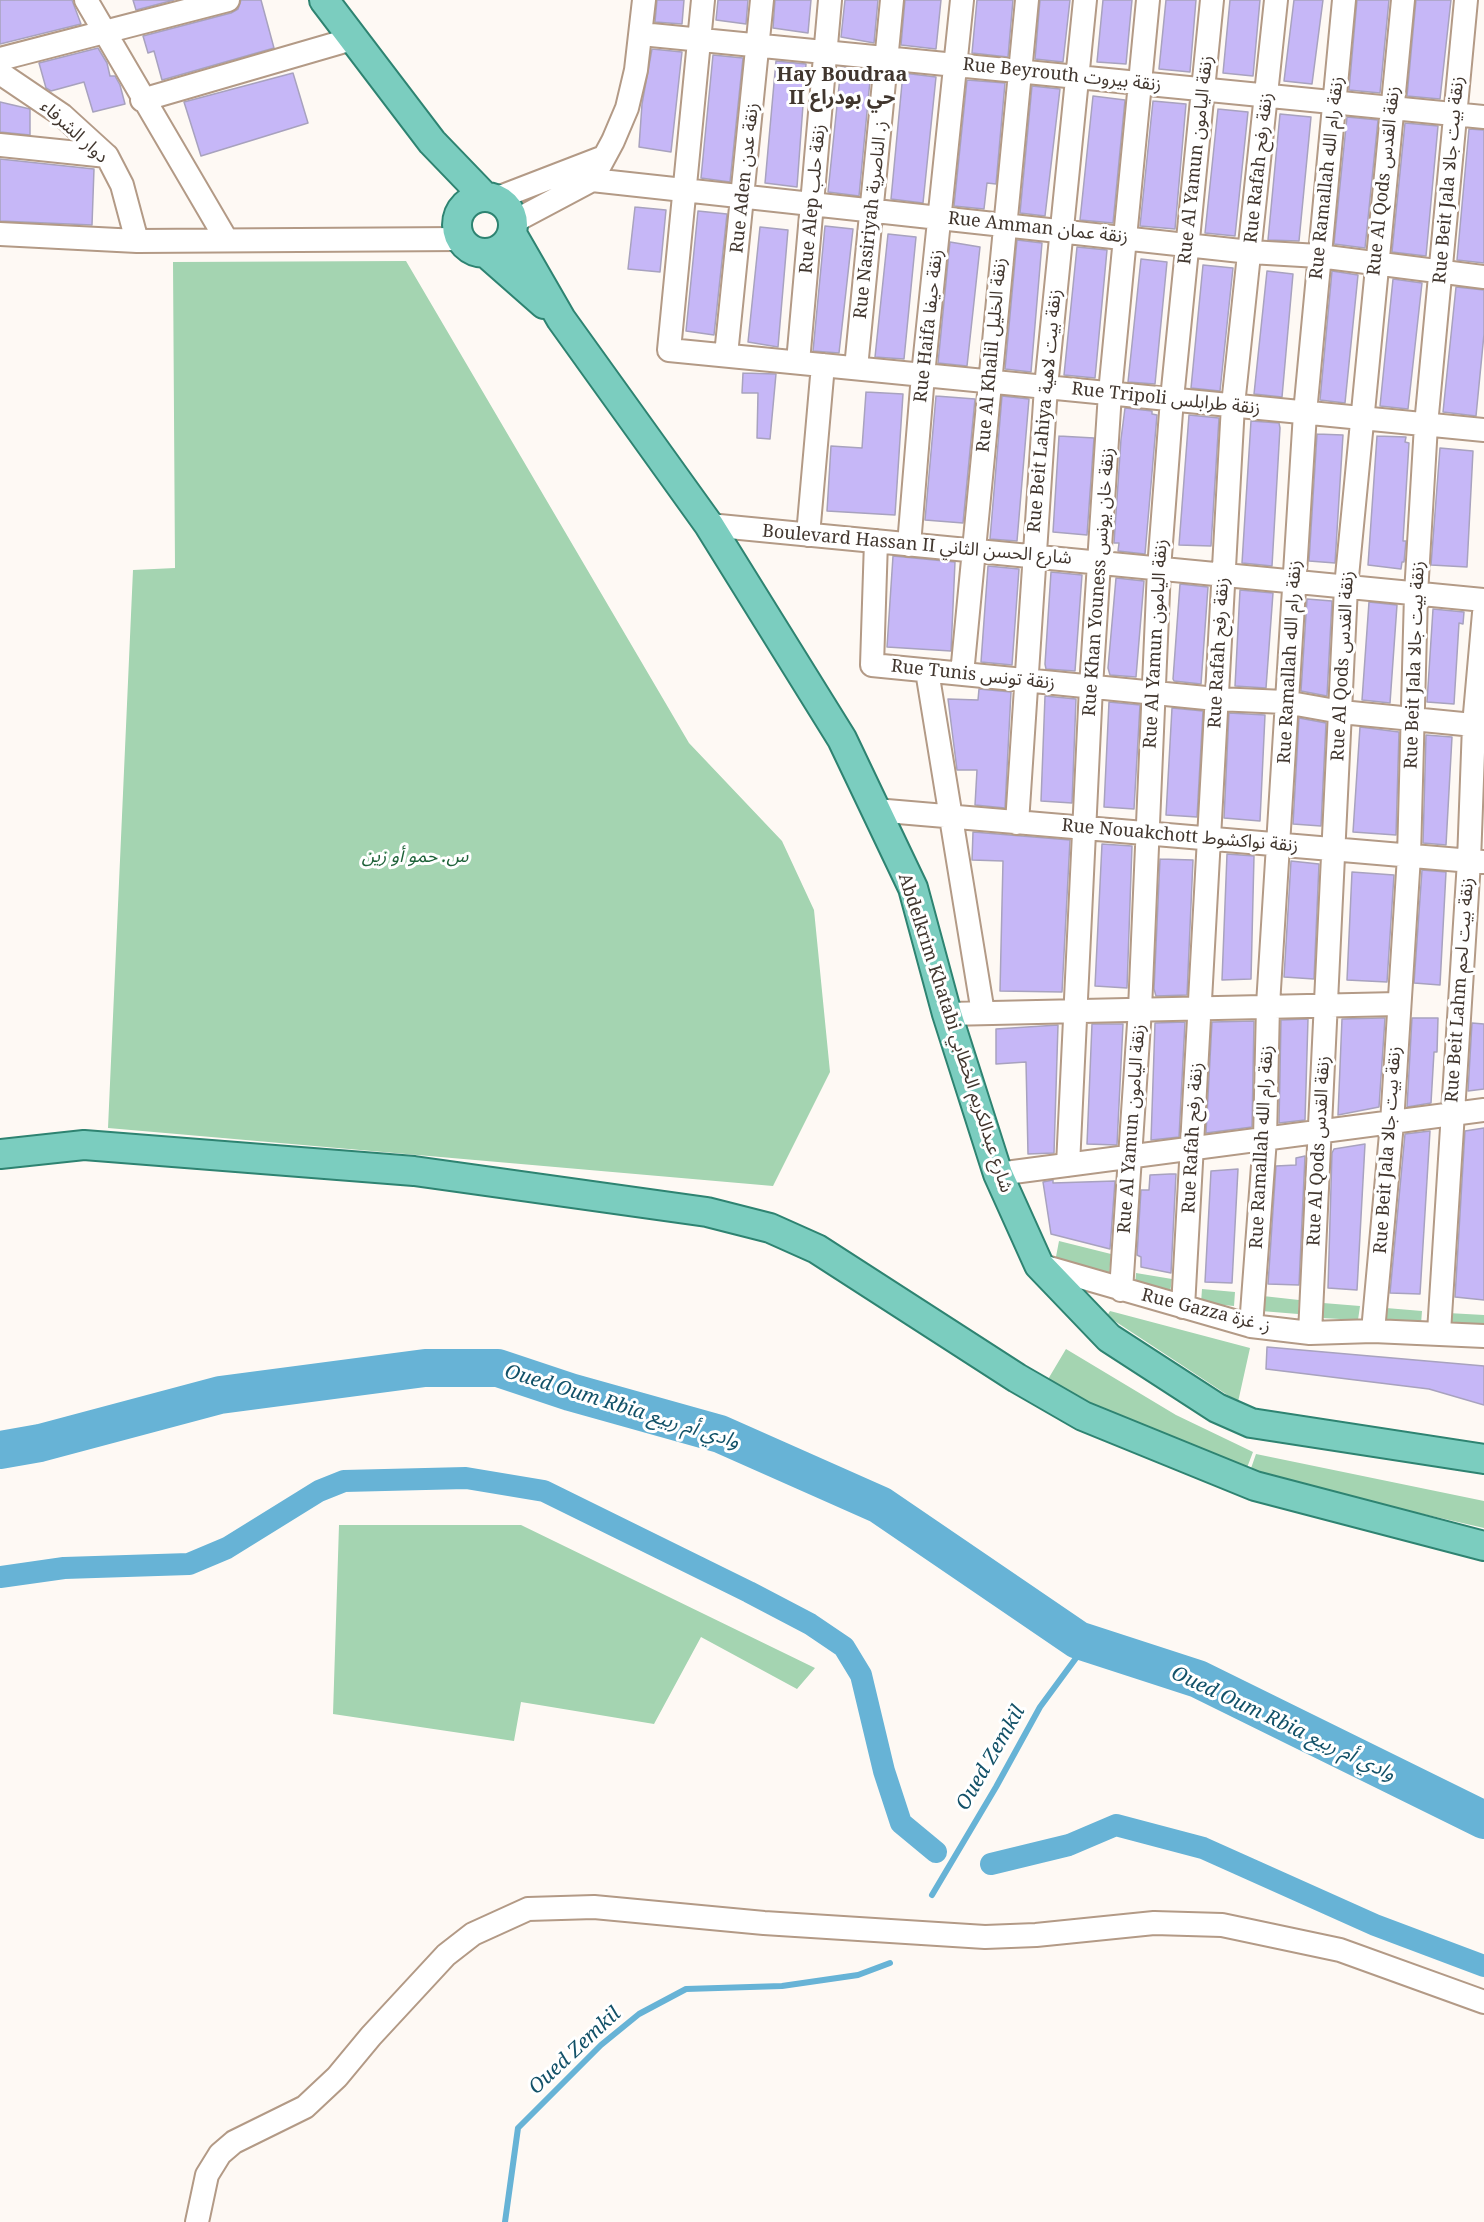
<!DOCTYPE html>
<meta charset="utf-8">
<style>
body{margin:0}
canvas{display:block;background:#fef9f4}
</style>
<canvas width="1484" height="2222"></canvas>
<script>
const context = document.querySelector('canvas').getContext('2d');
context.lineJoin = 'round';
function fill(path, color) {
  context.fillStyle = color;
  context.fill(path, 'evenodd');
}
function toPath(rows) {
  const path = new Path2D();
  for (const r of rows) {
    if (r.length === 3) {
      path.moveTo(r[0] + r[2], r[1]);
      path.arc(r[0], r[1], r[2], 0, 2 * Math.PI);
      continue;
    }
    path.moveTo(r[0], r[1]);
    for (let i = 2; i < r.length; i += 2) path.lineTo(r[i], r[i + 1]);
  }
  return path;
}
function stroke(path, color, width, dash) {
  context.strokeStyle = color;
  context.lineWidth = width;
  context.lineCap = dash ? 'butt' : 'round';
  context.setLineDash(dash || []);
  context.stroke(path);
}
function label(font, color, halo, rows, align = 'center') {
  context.font = font + ' "Noto Serif","Noto Sans Arabic",serif';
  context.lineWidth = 6;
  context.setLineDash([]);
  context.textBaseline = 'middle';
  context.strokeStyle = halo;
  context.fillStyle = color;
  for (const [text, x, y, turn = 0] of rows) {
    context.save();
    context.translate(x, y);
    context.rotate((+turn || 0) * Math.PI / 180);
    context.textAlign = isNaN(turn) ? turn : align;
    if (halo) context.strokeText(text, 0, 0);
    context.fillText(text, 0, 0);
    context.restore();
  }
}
const green = toPath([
 [406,261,689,743,782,841,814,910,830,1072,773,1186,108,1128,133,570,175,568,173,262],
 [1059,1241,1111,1254,1109,1275,1055,1262],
 [1136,1273,1172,1279,1170,1293,1135,1287],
 [1202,1289,1235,1292,1234,1306,1201,1303],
 [1263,1296,1299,1300,1298,1314,1261,1311],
 [1323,1303,1360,1306,1358,1320,1322,1318],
 [1386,1308,1422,1311,1421,1324,1385,1322],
 [1110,1311,1250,1348,1238,1402,1107,1316],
 [1448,1313,1484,1315,1484,1329,1447,1327],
 [1066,1349,1176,1415,1253,1452,1245,1473,1044,1386],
 [1256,1454,1484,1501,1484,1528,1249,1474],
 [339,1525,521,1525,815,1668,797,1689,701,1637,654,1724,521,1702,514,1741,333,1714]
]);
const stream = toPath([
 [932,1895,996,1787,1040,1707,1079,1654,1078,1640],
 [505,2222,518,2128,601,2045,639,2014,686,1989,782,1986,858,1975,890,1963]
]);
const canal = toPath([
 [0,1577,64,1568,189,1564,227,1548,319,1491,344,1481,466,1478,544,1491,749,1592,810,1624,844,1647,861,1675,884,1771,901,1823,936,1852],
 [991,1864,1069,1845,1116,1825,1203,1848,1375,1925,1484,1966]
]);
const river = toPath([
 [0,1450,40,1443,220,1395,425,1368,498,1368,570,1392,720,1434,880,1505,1078,1640,1198,1679,1484,1820]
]);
const building = toPath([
 [0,0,72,0,81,24,0,44,0,0],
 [133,0,174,0,136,10,133,0],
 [241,0,261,0,274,48,162,80,154,51,148,53,143,36,231,13,238,9,241,0],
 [657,0,684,0,682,24,655,22,657,0],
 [718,0,748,0,746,24,716,20,718,0],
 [775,0,811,0,808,33,773,28,775,0],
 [845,0,878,0,874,43,841,37,845,0],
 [905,0,941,0,936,49,901,45,905,0],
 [977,0,1013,0,1008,57,972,53,977,0],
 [1040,0,1070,0,1063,62,1035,59,1040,0],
 [1103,0,1132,0,1126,64,1097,62,1103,0],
 [1166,0,1196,0,1190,72,1159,69,1166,0],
 [1230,0,1260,0,1253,76,1223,73,1230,0],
 [1294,0,1323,0,1312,84,1284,81,1294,0],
 [1357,0,1389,0,1380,93,1349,90,1357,0],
 [1416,0,1451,0,1440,99,1407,96,1416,0],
 [98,48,107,63,110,76,115,76,120,85,125,104,93,112,84,82,51,91,46,88,39,63,98,48],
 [652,49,682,52,671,152,639,147,642,104,652,49],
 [713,55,743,58,730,182,701,178,713,55],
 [776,61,806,64,797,187,765,183,776,61],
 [841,67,871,70,859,196,828,192,841,67],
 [293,73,308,123,201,156,184,102,293,73],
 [903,73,936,77,923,203,891,199,903,73],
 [967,80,1005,83,996,184,987,183,984,209,954,206,967,80],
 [1032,86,1060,89,1045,216,1020,213,1032,86],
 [1093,96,1125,100,1113,223,1080,220,1093,96],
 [1153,101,1186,104,1175,229,1140,226,1153,101],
 [0,102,30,109,30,135,0,132,0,102],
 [1218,109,1248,112,1235,236,1205,233,1218,109],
 [1280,114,1311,117,1299,241,1268,240,1280,114],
 [1347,117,1378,120,1365,248,1334,244,1347,117],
 [1405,123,1438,126,1426,256,1392,252,1405,123],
 [1469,129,1484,130,1484,263,1457,260,1469,129],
 [0,159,94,169,92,225,0,221,0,159],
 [635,207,666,210,660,272,628,269,635,207],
 [698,211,727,214,714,335,686,331,698,211],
 [825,226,853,229,839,353,813,351,825,226],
 [760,227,788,230,778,347,748,342,760,227],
 [888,234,916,237,904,359,875,357,888,234],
 [1017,240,1042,243,1031,372,1005,369,1017,240],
 [950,242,980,247,967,366,938,363,950,242],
 [1077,247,1107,250,1095,378,1064,375,1077,247],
 [1141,259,1167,262,1155,384,1128,382,1141,259],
 [1203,265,1233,268,1220,391,1191,388,1203,265],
 [1267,271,1293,274,1282,397,1254,394,1267,271],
 [1332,271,1358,275,1345,403,1320,400,1332,271],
 [1393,279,1422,283,1408,409,1380,406,1393,279],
 [1456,287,1484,290,1484,334,1476,416,1443,412,1456,287],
 [743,373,776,374,770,439,757,438,758,393,742,393,743,373],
 [866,392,903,394,895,515,827,511,831,446,862,448,866,392],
 [936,396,975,399,963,523,925,520,936,396],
 [1002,396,1029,399,1017,541,990,539,1002,396],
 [1125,408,1152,411,1152,414,1157,415,1145,554,1118,551,1119,543,1114,543,1121,439,1125,408],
 [1189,415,1219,418,1211,546,1179,545,1189,415],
 [1251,421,1279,423,1280,428,1272,566,1242,563,1251,421],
 [1317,434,1343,435,1335,563,1309,561,1317,434],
 [1059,436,1094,438,1087,535,1053,532,1059,436],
 [1377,436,1406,437,1405,442,1409,443,1403,541,1406,541,1404,562,1402,562,1401,569,1368,565,1377,436],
 [1440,448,1473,451,1467,567,1431,565,1440,448],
 [893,556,955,562,951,651,887,647,893,556],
 [988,566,1019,569,1012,665,981,662,988,566],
 [1051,572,1082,575,1075,671,1046,669,1045,664,1051,572],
 [1116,578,1144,581,1136,677,1110,675,1108,668,1116,578],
 [1180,584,1208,587,1201,684,1174,681,1173,679,1180,584],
 [1240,590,1273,593,1266,688,1235,686,1240,590],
 [1307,599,1332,601,1327,696,1301,691,1307,599],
 [1369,602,1397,605,1390,703,1362,700,1369,602],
 [1433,609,1464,612,1463,624,1459,623,1454,704,1427,702,1433,609],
 [979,689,1011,692,1005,808,975,805,977,770,957,770,948,699,978,700,979,689],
 [1045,696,1076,699,1072,803,1041,801,1045,696],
 [1109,702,1140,705,1134,809,1104,807,1109,702],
 [1172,708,1203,711,1197,817,1166,815,1172,708],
 [1229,713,1265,715,1260,821,1224,818,1229,713],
 [1299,718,1326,723,1321,826,1293,824,1299,718],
 [1360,727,1399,732,1396,835,1353,832,1360,727],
 [1426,735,1452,737,1446,845,1423,843,1426,735],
 [973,832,1070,840,1062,992,1000,991,1003,861,972,860,973,832],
 [1102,844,1132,846,1127,988,1095,986,1102,844],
 [1227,854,1254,856,1251,979,1222,980,1227,854],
 [1160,859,1193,860,1187,995,1156,996,1154,989,1160,859],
 [1291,861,1319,864,1314,979,1284,977,1291,861],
 [1422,870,1446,872,1440,985,1414,983,1422,870],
 [1352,872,1394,875,1387,982,1347,980,1352,872],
 [1381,1018,1385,1018,1379,1107,1338,1115,1342,1019,1381,1018],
 [1412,1018,1438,1018,1437,1052,1434,1052,1431,1103,1407,1107,1412,1018],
 [1308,1019,1305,1120,1279,1123,1281,1020,1308,1019],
 [1254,1021,1252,1127,1206,1133,1212,1022,1254,1021],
 [1185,1022,1179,1137,1151,1140,1155,1023,1185,1022],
 [1472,1023,1484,1024,1484,1089,1468,1091,1472,1023],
 [1092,1024,1123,1024,1117,1145,1087,1144,1092,1024],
 [1058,1025,1054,1153,1028,1154,1026,1062,996,1064,996,1029,1058,1025],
 [1484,1128,1484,1300,1455,1297,1465,1131,1484,1128],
 [1430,1131,1420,1294,1390,1293,1405,1134,1430,1131],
 [1365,1144,1357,1290,1328,1288,1332,1153,1334,1149,1365,1144],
 [1305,1156,1299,1285,1268,1284,1276,1166,1296,1165,1296,1158,1305,1156],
 [1238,1169,1232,1283,1205,1282,1211,1171,1238,1169],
 [1170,1174,1176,1174,1171,1273,1141,1267,1141,1257,1137,1255,1141,1190,1149,1190,1150,1175,1170,1174],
 [1053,1180,1053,1183,1115,1181,1110,1249,1051,1234,1043,1182,1053,1180],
 [1267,1347,1484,1366,1484,1405,1429,1389,1266,1369,1267,1347]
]);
const minor = toPath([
 [86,0,226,239],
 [703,0,669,350,1484,430],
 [641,34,1484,117],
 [0,59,228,0],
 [0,73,62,115,107,156,122,185,137,241],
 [142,100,352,39],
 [0,145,107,156],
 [592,180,1250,252,1319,256,1484,277],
 [495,199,604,157],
 [513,222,592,180,613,141,627,108,636,70,644,0],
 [0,234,137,241,461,239],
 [726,355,762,0],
 [798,362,830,0],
 [856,368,892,0],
 [709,525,1484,600],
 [808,535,823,365],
 [876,541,872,665,1216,699,1285,702,1341,712,1484,726],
 [909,545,923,375,962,0],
 [927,671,983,1013],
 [962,674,1027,0],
 [875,810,1483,862],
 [1017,823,1046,387,1085,0],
 [947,1014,1398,1004],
 [1068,1165,1091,687,1110,393,1148,0],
 [998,1174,1484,1110],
 [1039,1265,1251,1326,1310,1333,1373,1331,1484,1336],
 [1121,1290,1140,1009,1159,569,1172,399,1212,0],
 [1183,1307,1233,405,1276,0],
 [1251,1326,1265,1139,1268,1005,1305,413,1344,0],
 [1373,1331,1392,1123,1409,856,1416,594,1426,425,1466,0],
 [1439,1332,1469,861,1474,725,1484,613],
 [1310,1333,1346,587,1403,0],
 [197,2222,207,2175,220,2154,234,2142,305,2107,337,2077,371,2036,446,1955,473,1934,528,1909,594,1907,764,1923,985,1937,1036,1935,1154,1923,1222,1925,1340,1950,1484,2002]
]);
const major = toPath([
 [324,0,432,142,485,197],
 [485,225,28],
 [512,234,561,319,709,525,842,739,913,888,947,1014,998,1174,1039,1265,1109,1338,1217,1408,1251,1423,1484,1459],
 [486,253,544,304],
 [0,1154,84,1145,414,1171,707,1212,770,1228,817,1249,1017,1378,1083,1416,1255,1486,1484,1546]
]);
const streetNames = [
 ["Rue Beyrouth زنقة بيروت",1062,75,6],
 ["دوار الشرفاء",74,132,42],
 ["Rue Al Yamun زنقة اليامون",1196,160,-84],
 ["Rue Rafah زنقة رفح",1259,168,-84],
 ["Rue Aden زنقة عدن",745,178,-84],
 ["Rue Ramallah زنقة رام الله",1327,178,-84],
 ["Rue Beit Jala زنقة بيت جالا",1449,180,-85],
 ["Rue Al Qods زنقة القدس",1384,181,-84],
 ["Rue Alep زنقة حلب",813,199,-85],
 ["Rue Nasiriyah ز. الناصرية",871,220,-84],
 ["Rue Amman زنقة عمان",1038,228,6],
 ["Rue Haifa زنقة حيفا",929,326,-84],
 ["Rue Al Khalil زنقة الخليل",992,355,-85],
 ["Rue Tripoli زنقة طرابلس",1166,399,6],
 ["Rue Beit Lahiya زنقة بيت لاهية",1045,411,-85],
 ["Boulevard Hassan II شارع الحسن الثاني",917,545,5],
 ["Rue Khan Youness زنقة خان يونس",1099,582,-86],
 ["Rue Al Yamun زنقة اليامون",1156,644,-87],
 ["Rue Rafah زنقة رفح",1219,653,-87],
 ["Rue Ramallah زنقة رام الله",1290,662,-87],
 ["Rue Beit Jala زنقة بيت جالا",1415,665,-88],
 ["Rue Al Qods زنقة القدس",1343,666,-87],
 ["Rue Tunis زنقة تونس",973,675,6],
 ["Rue Nouakchott زنقة نواكشوط",1180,836,5],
 ["Rue Beit Lahm زنقة بيت لحم",1460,990,-86],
 ["Abdelkrim Khatabi شارع عبدالكريم الخطابي",955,1033,72],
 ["Rue Al Yamun زنقة اليامون",1132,1129,-86],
 ["Rue Rafah زنقة رفح",1193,1138,-87],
 ["Rue Ramallah زنقة رام الله",1262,1147,-87],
 ["Rue Beit Jala زنقة بيت جالا",1388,1150,-86],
 ["Rue Al Qods زنقة القدس",1319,1151,-87],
 ["Rue Gazza ز. غزة",1206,1311,14]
];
const parkNames = [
 ["س. حمو أو زين",415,857]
];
const neighbourhoodNames = [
 ["Hay Boudraa",842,75],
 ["II حي بودراع",842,98]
];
const waterNames = [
 ["Oued Oum Rbia وادي أم ربيع",622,1407,17],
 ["Oued Oum Rbia وادي أم ربيع",1283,1724,25],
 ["Oued Zemkil",991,1758,-60],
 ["Oued Zemkil",575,2051,-43]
];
fill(green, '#a4d4b1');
stroke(stream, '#67b3d6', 6);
stroke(canal, '#67b3d6', 22);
stroke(river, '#67b3d6', 38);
fill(building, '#c6b7f7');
stroke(building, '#a8a2be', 1.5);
stroke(minor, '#b39a86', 26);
stroke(major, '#2e8371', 32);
stroke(minor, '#fff', 22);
stroke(major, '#7bcdbf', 28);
label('18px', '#41362e', '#fff', streetNames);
label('italic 18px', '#1e6239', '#fff', parkNames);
label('bold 20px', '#41362e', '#fff', neighbourhoodNames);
label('italic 20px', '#125168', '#fff', waterNames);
</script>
